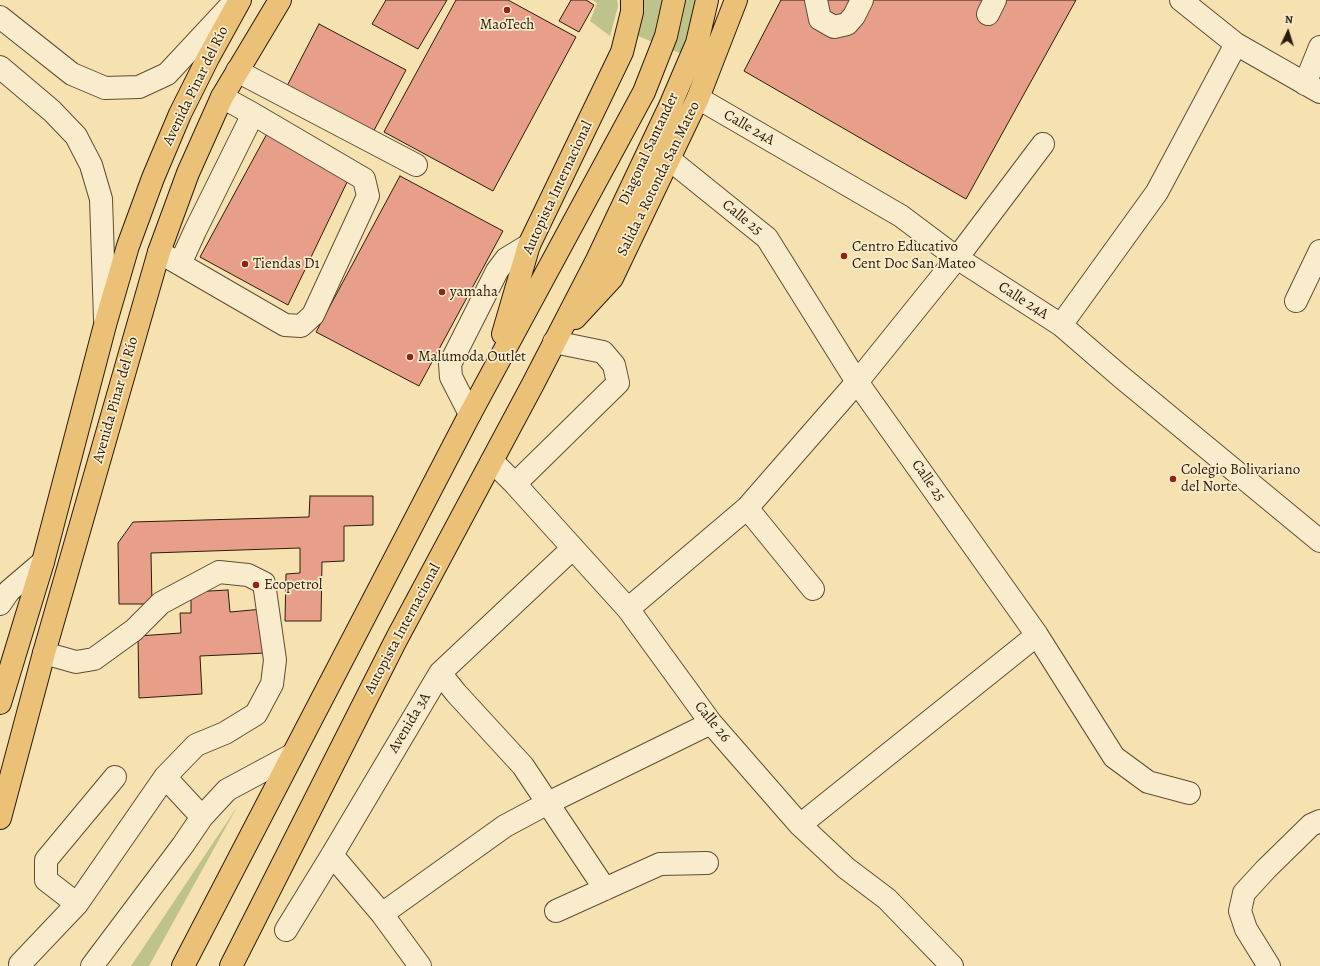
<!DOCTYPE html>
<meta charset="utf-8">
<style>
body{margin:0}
#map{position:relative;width:1320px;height:966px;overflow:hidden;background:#f6e2b0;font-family:Alegreya,serif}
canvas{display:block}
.north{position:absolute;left:1268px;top:12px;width:40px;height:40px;-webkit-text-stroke:3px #f9eccc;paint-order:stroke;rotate:4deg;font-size:11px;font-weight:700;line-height:16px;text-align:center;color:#2b1c0a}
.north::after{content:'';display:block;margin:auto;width:14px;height:18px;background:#2b1c0a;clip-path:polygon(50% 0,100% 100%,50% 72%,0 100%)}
</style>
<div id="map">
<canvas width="1320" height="966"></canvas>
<div class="north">N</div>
</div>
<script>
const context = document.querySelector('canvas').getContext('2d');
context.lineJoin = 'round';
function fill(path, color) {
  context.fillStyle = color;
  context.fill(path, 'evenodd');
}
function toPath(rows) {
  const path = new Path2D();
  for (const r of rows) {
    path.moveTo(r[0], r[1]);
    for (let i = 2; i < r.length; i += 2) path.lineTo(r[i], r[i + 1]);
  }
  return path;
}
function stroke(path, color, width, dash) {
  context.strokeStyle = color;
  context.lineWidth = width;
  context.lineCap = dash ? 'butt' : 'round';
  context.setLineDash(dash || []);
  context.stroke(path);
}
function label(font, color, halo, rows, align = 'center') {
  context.font = font + ' Alegreya,serif';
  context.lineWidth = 3.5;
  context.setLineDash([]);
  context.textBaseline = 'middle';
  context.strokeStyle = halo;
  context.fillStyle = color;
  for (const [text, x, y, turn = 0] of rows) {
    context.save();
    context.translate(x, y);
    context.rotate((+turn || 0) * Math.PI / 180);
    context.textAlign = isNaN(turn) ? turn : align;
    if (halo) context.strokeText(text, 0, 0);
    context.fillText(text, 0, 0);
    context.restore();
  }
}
const green = toPath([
 [592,0,617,0,618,6,610,36,590,21,597,3],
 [641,0,718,0,689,57,638,36],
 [237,807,149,966,131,966]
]);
const building = toPath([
 [386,0,447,0,418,49,372,24,386,0],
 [456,0,508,0,576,37,493,191,384,132,456,0],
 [571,0,586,0,594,5,579,32,559,21,571,0],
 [781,0,1076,0,966,199,744,71,781,0],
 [319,24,406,70,371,136,287,86,319,24],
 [269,130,350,176,288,305,200,257,269,130],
 [400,176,503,231,419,386,316,332,400,176],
 [310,496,373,496,373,525,344,526,344,561,322,562,321,621,285,621,286,574,300,573,300,548,151,553,152,604,119,604,118,543,133,522,309,517,310,496],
 [228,590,230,612,263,609,266,653,200,656,202,694,139,698,138,636,181,633,180,613,191,613,191,592,228,590]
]);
const minor = toPath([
 [816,0,820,19,834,27,847,24,854,16,862,0],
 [1181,0,1236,44,1320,92],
 [988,14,995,0],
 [0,17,72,74,105,88,139,87,167,74,235,1],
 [0,67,52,111,76,136,91,165,101,199,105,319],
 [237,71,416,165],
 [1305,84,1320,47],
 [698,98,901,216,957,258,1061,325,1120,376,1320,541],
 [669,159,767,238,857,382,1037,635,1114,757,1148,782,1189,793],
 [159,252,285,325,301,326,313,315,368,196,364,179,253,114,222,97],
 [180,264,195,231,253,114],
 [1296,301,1320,251],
 [1061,325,1157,192,1236,44],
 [470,414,451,377,450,364,497,271,506,259,529,245],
 [492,461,515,484,628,609,711,723,800,825,846,868,887,899,952,966],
 [515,484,618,383,614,365,603,352,554,342],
 [747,508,813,589],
 [0,604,9,591,43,562],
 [628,609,747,508,857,382,957,258,1043,144],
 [440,673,456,693,523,766,605,889],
 [165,777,202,817],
 [800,825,1037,635],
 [332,855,382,914,420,966],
 [77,904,46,880,46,860,115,777],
 [556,911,660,864,707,863],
 [382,914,505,826,548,803,711,723],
 [286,930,332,855,440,673,573,548],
 [20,964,77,904,165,777,196,745,225,733,256,714,272,684,275,660,264,583,248,575,219,572,161,603,134,630,94,659,76,662,44,653],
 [92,966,183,845,202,817,227,790,292,755],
 [1269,966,1246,929,1240,911,1244,893,1266,869,1311,825,1320,821]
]);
const major = toPath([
 [575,318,612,278,698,98,736,0],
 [503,334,529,245,622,52,632,12,632,0],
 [0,703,43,562,105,325,128,246,153,178,180,114,208,58,240,0],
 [0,818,44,653,159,252,188,173,222,97,280,0],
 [183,966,470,414,644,92,666,36,674,0],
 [231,966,396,640,533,384,597,260,670,106,697,43,707,0]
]);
const markers = [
 [507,10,4,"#8f2418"],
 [844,256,4,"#8f2418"],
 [245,264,4,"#8f2418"],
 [442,292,4,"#8f2418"],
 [410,357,4,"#8f2418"],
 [1173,479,4,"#8f2418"],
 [256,585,4,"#8f2418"]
];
const poiNames = [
 ["MaoTech",507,25,"center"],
 ["Centro Educativo",852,247],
 ["Cent Doc San Mateo",852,264],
 ["Tiendas D1",253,264],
 ["yamaha",450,292],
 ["Malumoda Outlet",418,357],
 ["Colegio Bolivariano",1181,470],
 ["del Norte",1181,487],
 ["Ecopetrol",264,585]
];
const streetNames = [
 ["Avenida Pinar del Río",196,86,-64],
 ["Calle 24A",749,128,30],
 ["Diagonal Santander",649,149,-65],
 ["Salida a Rotonda San Mateo",659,179,-64],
 ["Autopista Internacional",558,188,-65],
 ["Calle 25",742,218,39],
 ["Calle 24A",1023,301,33],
 ["Avenida Pinar del Río",116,400,-74],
 ["Calle 25",928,481,55],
 ["Autopista Internacional",403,629,-62],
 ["Calle 26",712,722,51],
 ["Avenida 3A",410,723,-59]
];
fill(green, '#bdc38a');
fill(building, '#e89f8a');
stroke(building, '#2b1c0a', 1);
stroke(minor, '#5e4e34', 24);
stroke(major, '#2b1c0a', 24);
stroke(minor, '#f9eccc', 22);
stroke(major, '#ebc178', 22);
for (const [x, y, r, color] of markers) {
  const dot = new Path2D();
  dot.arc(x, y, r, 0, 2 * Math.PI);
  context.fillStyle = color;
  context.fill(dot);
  stroke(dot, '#f9eccc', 1.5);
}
label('15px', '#2b1c0a', '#f9eccc', poiNames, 'left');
label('15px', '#2b1c0a', '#f9eccc', streetNames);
</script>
